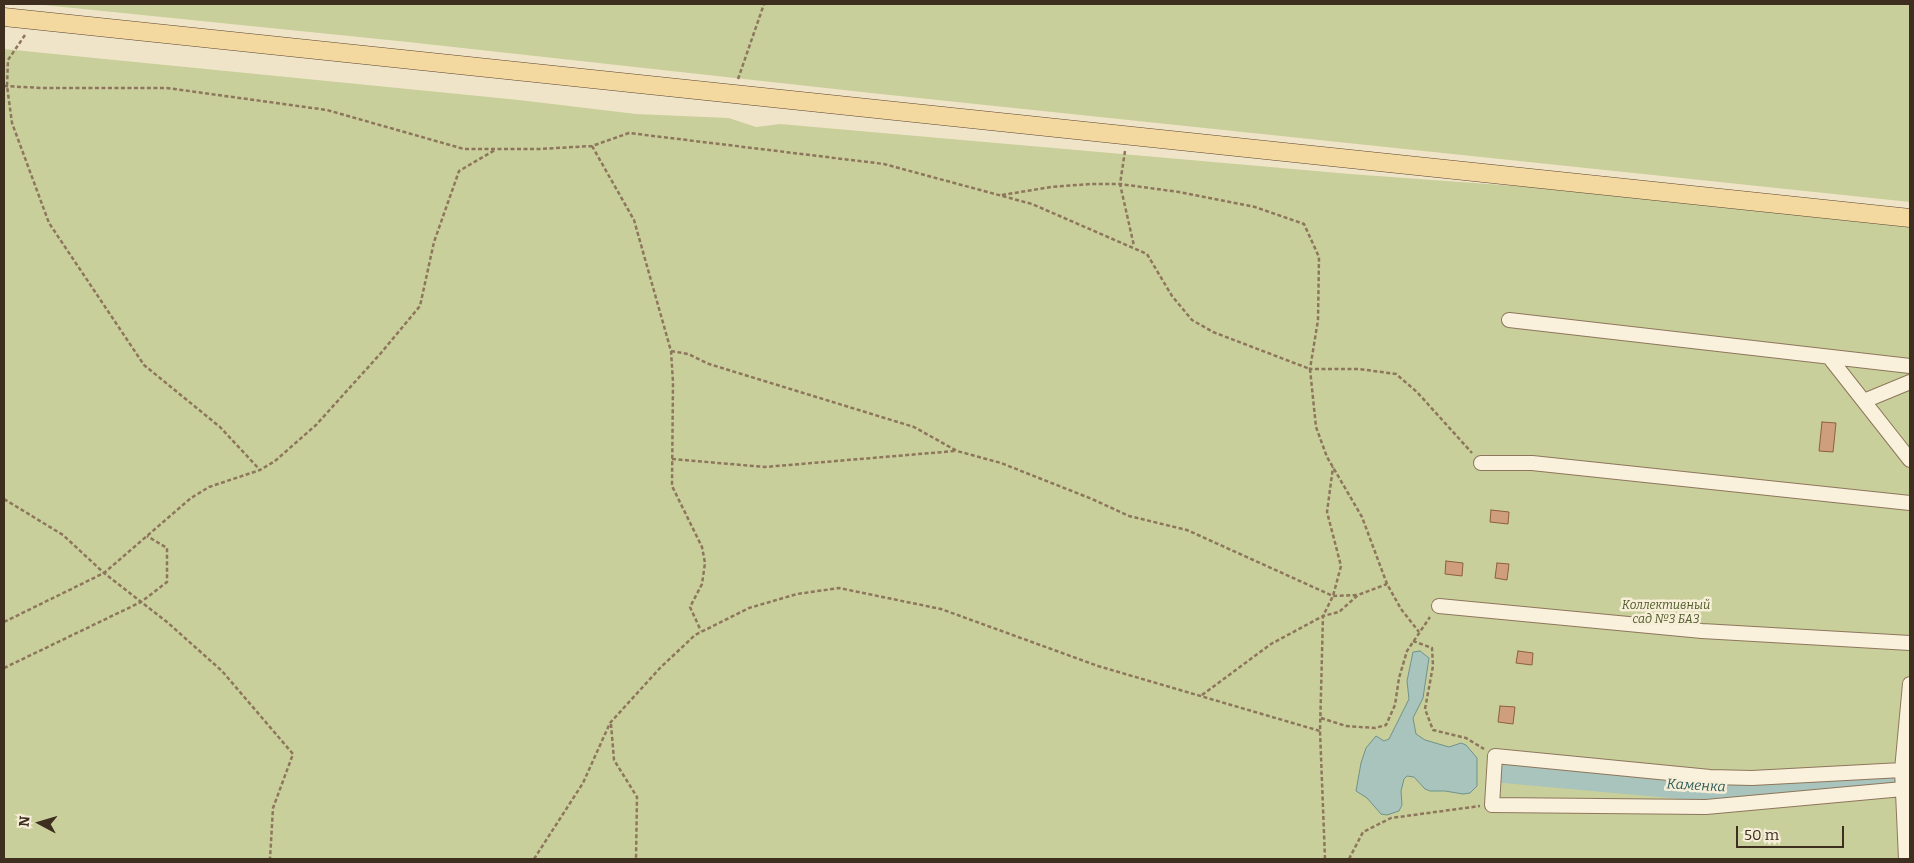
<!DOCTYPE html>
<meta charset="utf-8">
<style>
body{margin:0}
#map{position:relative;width:1914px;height:863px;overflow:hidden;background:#f0e4c8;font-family:Bitter,serif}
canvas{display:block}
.frame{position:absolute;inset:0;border:5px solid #3d2e20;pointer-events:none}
.north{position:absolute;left:15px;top:798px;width:50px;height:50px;-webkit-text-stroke:4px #f7eed8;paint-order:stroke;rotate:276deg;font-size:14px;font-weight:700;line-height:20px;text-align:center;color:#3d2e20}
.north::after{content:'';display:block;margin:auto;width:18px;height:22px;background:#3d2e20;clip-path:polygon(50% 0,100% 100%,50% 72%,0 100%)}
.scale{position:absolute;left:1736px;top:826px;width:108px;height:22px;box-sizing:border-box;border:2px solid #3d2e20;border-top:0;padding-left:6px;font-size:15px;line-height:18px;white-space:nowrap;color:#3d2e20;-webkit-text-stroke:4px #f7eed8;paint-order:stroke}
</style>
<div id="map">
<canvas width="1914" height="863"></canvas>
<div class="frame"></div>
<div class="north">N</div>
<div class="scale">50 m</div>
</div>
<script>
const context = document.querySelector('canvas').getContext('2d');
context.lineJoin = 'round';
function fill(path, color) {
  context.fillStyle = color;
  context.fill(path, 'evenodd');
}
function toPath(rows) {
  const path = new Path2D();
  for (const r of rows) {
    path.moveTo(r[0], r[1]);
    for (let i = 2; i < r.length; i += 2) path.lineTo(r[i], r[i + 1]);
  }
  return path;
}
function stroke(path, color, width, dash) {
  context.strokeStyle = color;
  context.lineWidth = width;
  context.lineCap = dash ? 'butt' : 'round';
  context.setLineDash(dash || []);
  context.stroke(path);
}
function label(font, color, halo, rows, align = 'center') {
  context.font = font + ' Bitter,serif';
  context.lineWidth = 5;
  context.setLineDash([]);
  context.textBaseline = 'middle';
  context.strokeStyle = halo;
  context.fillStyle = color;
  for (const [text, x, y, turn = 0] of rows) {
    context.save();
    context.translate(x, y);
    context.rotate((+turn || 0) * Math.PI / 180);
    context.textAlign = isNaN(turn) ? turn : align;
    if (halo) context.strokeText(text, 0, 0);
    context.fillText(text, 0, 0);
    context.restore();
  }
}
const green = toPath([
 [34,4,1910,4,1910,202,871,93,408,42],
 [4,49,519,100,636,114,729,118,756,127,780,124,1350,174,1530,187,1910,227,1910,859,4,859]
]);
const water = toPath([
 [1420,651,1429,658,1423,698,1413,718,1416,734,1425,740,1449,747,1461,743,1466,745,1477,758,1477,786,1470,793,1463,794,1445,791,1430,791,1425,789,1414,777,1407,776,1404,779,1401,791,1402,805,1399,811,1387,815,1381,814,1367,798,1356,791,1361,763,1366,748,1376,736,1384,741,1389,739,1409,699,1407,681,1413,652,1420,651]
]);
const river = toPath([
 [1504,770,1716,789,1887,779]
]);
const building = toPath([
 [1822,422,1836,423,1833,452,1819,451,1822,422],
 [1491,510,1509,512,1508,524,1490,522,1491,510],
 [1446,561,1463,563,1462,576,1445,574,1446,561],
 [1497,563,1509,564,1507,580,1495,578,1497,563],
 [1518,651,1533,653,1532,665,1516,663,1518,651],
 [1500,706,1515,707,1513,724,1498,722,1500,706]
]);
const path = toPath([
 [25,35,8,60,7,86,12,123,49,223,144,365,220,427,260,470],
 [738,79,764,4],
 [4,86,42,88,167,88,327,110,464,149,539,149,592,146,629,133,884,164,1032,204,1147,254,1172,296,1192,320,1213,332,1310,369,1316,427,1327,457,1362,517,1387,584,1401,609,1419,632],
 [592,146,634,220,671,351,673,382,672,486,702,547,705,563,702,584,690,607,701,631],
 [1125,151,1120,184,1134,246],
 [1002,195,1051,187,1091,184,1120,184,1179,192,1255,207,1304,224,1319,257,1318,320,1310,369,1359,369,1396,374,1417,392,1472,453],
 [671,351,688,354,709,364,914,427,957,451,1001,463,1092,499,1129,516,1187,530,1333,596,1358,595],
 [672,459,765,467,955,451],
 [4,499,63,535,104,573,167,622,222,671,293,754,273,808,270,859],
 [4,622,104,573,191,498,209,487,260,470,275,461,316,425,381,353,420,306,434,242,459,171,495,150],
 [1413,641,1432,648,1433,666,1425,709,1433,730,1466,738,1484,749],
 [4,668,141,602,167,582,167,548,147,536],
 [1202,695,1271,644,1323,616,1339,612,1358,595,1387,584],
 [1321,718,1346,726,1375,728,1386,725,1395,705,1399,678,1407,651,1430,617],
 [611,724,614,760,637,797,636,859],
 [534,859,583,783,610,723,660,668,695,635,749,608,797,594,839,588,941,609,1098,666,1320,731],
 [1325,859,1320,731,1323,616,1333,596,1341,566,1327,512,1333,467],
 [1349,859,1363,832,1391,818,1480,806]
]);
const minor = toPath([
 [1509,320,1910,366],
 [1829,357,1910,460],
 [1864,401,1910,382],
 [1481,463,1532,463,1910,503],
 [1439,606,1702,631,1910,643],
 [1902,770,1752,778,1710,777,1495,756,1492,805,1706,807,1903,789],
 [1906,859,1902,770,1910,684]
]);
const major = toPath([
 [4,17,1910,218]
]);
const parkNames = [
 ["Коллективный",1666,606],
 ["сад №3 БАЗ",1666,620]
];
const waterNames = [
 ["Каменка",1696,786,3]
];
fill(green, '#c9cf9b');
fill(water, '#a9c4bc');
stroke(water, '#6f938a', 1);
stroke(river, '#a9c4bc', 26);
fill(building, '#cf9f7d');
stroke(building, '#8d5f41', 1);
stroke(minor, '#8d765c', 16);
stroke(major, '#5b4430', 19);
stroke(path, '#8d765c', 2.5, [4, 2.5]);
stroke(minor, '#faf1dc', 14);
stroke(major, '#f3d9a0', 18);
label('italic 12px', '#4d5a26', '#f7eed8', parkNames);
label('italic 14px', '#2f5d5a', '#f7eed8', waterNames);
</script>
